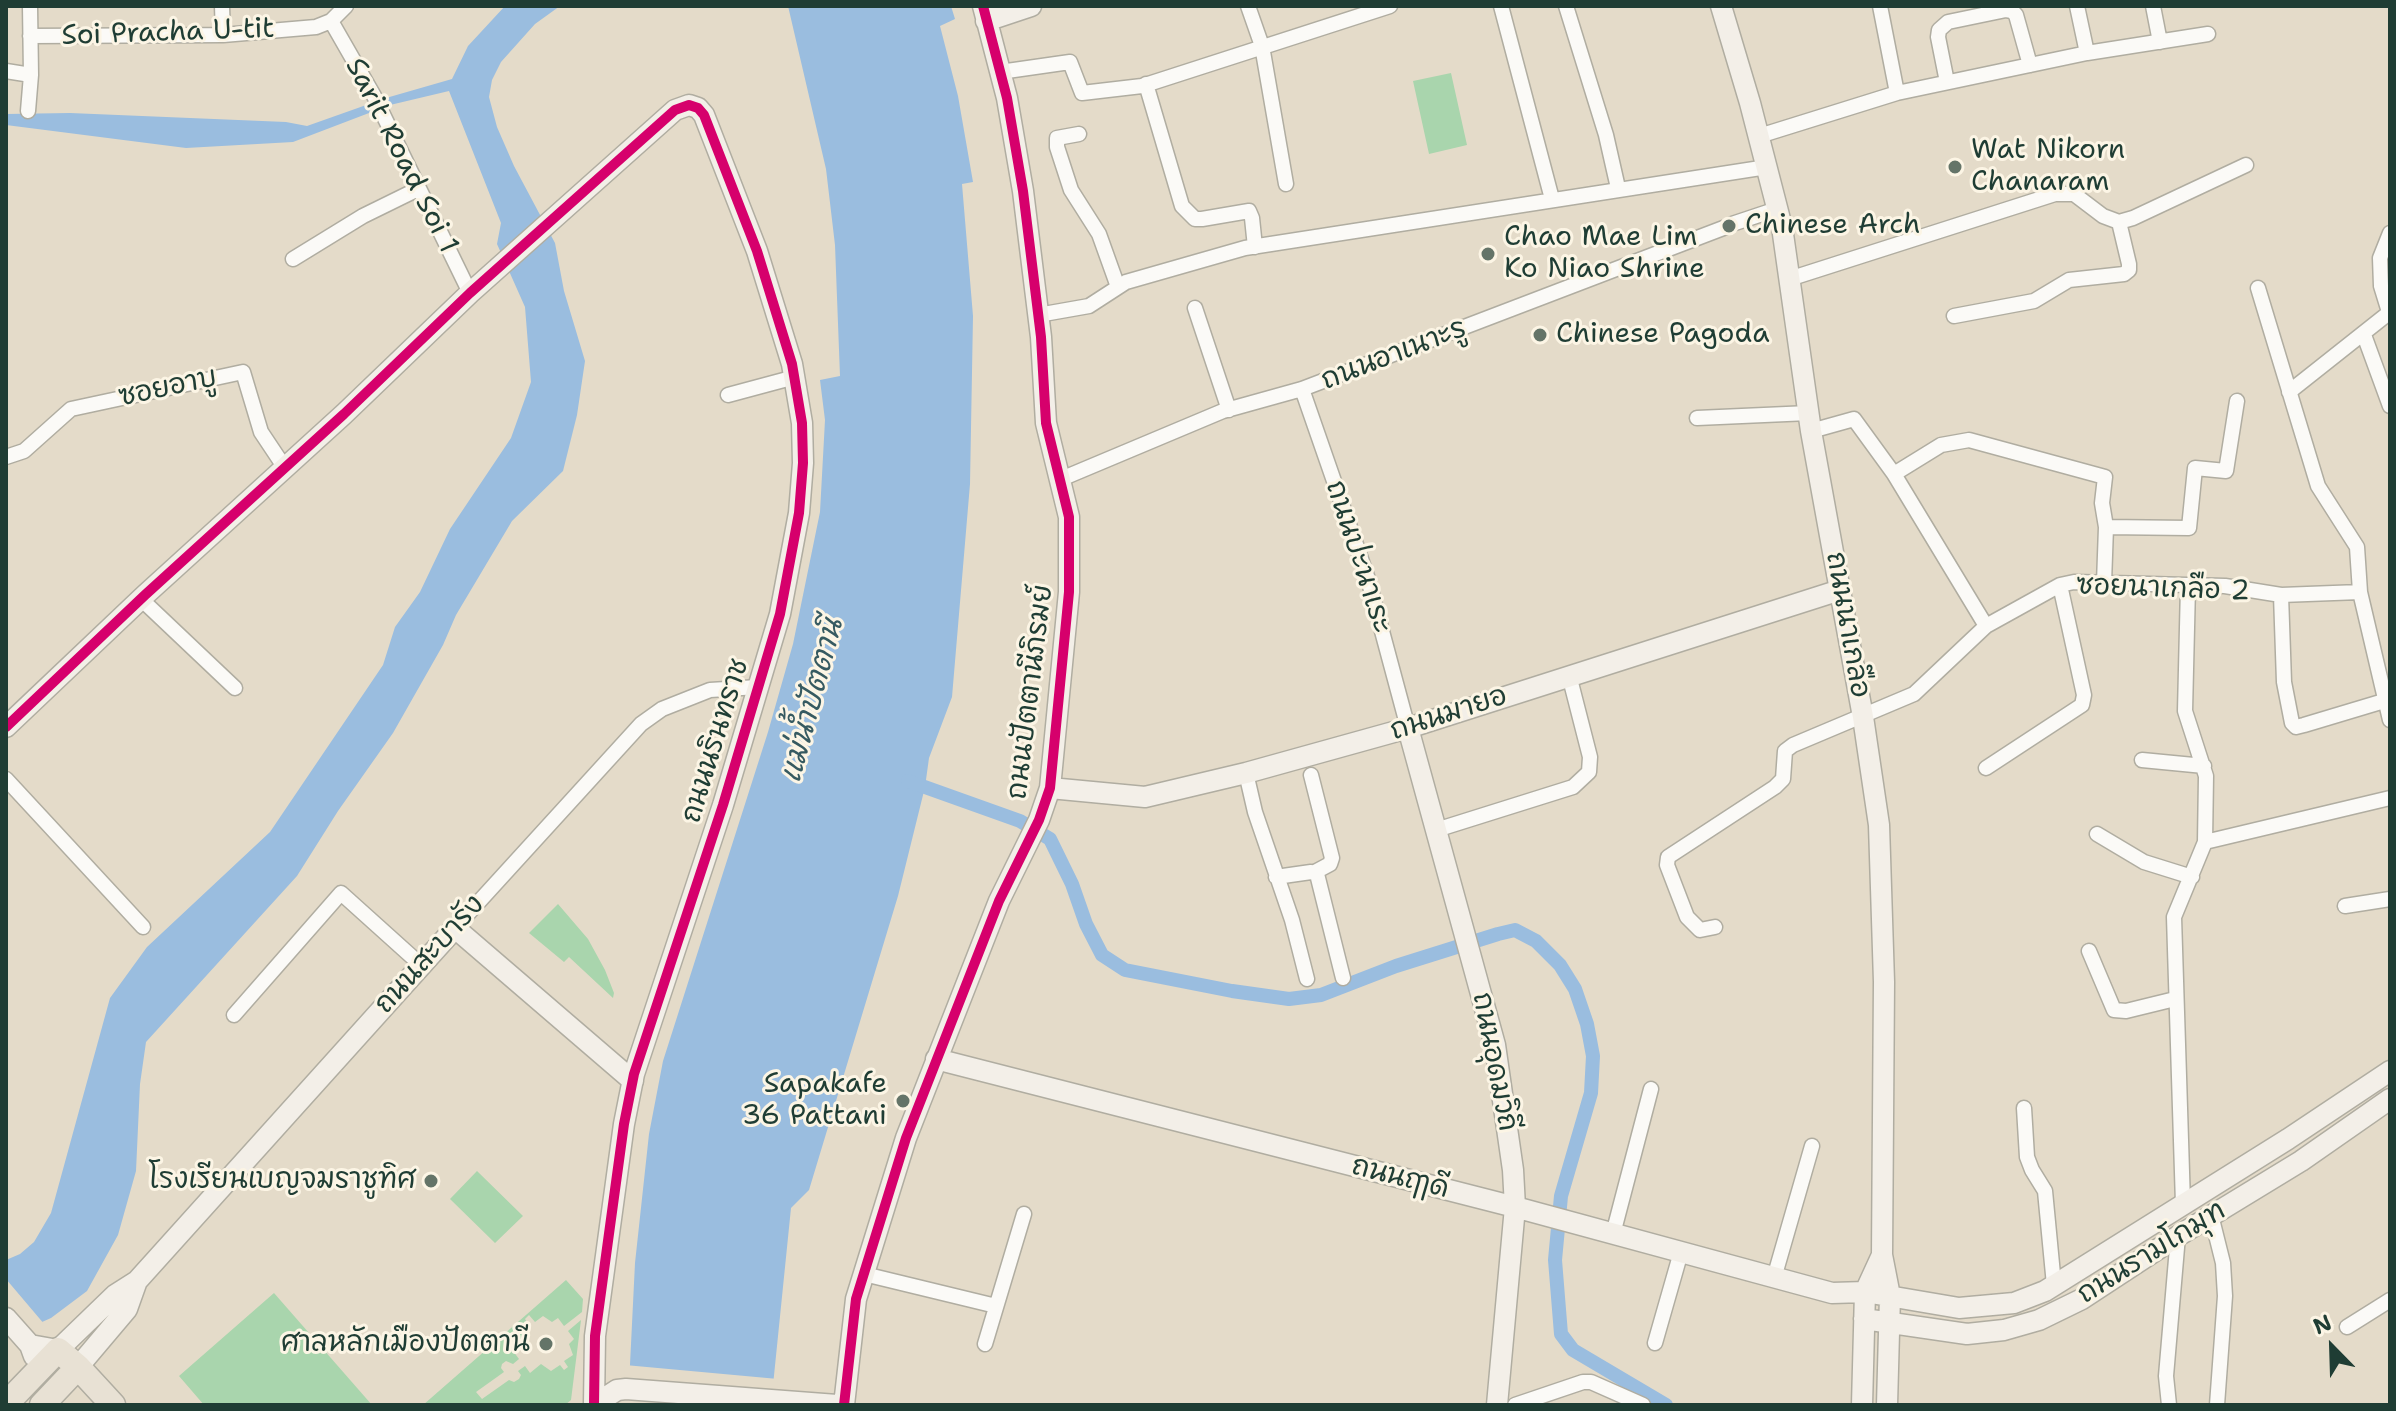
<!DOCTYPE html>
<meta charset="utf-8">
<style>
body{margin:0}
#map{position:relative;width:2396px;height:1411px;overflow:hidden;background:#e4dbc9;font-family:"Shantell Sans",sans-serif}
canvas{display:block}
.frame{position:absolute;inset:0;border:8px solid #1f3d34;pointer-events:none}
.north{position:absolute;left:2292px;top:1307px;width:80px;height:80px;-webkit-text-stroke:6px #fcf5e5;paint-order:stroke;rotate:337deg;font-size:22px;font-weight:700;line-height:32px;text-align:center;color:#1f3d34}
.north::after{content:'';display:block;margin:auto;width:28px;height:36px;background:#1f3d34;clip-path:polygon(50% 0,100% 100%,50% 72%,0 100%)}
</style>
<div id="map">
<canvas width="2396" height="1411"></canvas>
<div class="frame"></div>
<div class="north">N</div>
</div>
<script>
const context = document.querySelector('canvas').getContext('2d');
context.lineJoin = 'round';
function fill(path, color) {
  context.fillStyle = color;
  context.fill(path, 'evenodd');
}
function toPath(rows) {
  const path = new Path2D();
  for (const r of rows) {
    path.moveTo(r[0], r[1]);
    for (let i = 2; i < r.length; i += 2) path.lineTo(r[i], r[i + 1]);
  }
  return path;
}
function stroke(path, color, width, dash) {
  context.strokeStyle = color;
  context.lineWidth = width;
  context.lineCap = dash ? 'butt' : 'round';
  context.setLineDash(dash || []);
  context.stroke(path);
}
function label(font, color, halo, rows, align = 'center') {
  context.font = font + ' "Shantell Sans","Playpen Sans Thai",sans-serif';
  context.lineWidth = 6;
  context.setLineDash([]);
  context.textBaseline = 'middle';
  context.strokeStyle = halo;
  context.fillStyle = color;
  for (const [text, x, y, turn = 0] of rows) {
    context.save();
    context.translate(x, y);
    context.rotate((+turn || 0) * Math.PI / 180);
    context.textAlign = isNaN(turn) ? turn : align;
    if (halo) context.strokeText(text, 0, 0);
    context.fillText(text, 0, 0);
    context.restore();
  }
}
const green = toPath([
 [1451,73,1467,145,1429,154,1413,81],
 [558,904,588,939,605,970,614,993,613,998,569,957,564,962,529,933],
 [477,1171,523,1216,495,1243,450,1199],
 [566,1280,583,1299,582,1312,564,1326,558,1318,552,1322,543,1316,535,1322,529,1315,525,1319,529,1326,521,1332,525,1342,513,1351,519,1359,513,1364,506,1361,502,1364,501,1368,504,1372,476,1392,482,1399,509,1380,514,1382,519,1379,521,1375,518,1371,525,1366,530,1373,541,1364,551,1371,560,1365,564,1370,568,1367,564,1361,573,1355,569,1344,574,1339,568,1331,581,1320,571,1400,565,1405,423,1405],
 [274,1293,372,1405,204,1405,179,1376]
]);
const water = toPath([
 [505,6,560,6,535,24,501,62,492,80,489,97,497,127,514,166,555,243,564,291,585,361,577,415,563,471,512,521,456,615,443,645,393,733,338,811,297,876,146,1042,140,1084,136,1171,118,1235,87,1291,51,1318,6,1338,6,1260,20,1254,34,1242,51,1213,110,998,147,947,270,832,383,665,395,627,420,592,450,529,511,438,531,382,525,307,497,244,501,223,449,91,390,105,293,142,186,148,6,125,6,114,70,113,286,122,307,126,386,98,452,79,468,46],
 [788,6,951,6,955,19,940,26,958,96,973,182,962,184,973,316,970,484,952,697,929,758,925,787,898,896,809,1190,791,1208,771,1405,628,1405,635,1263,649,1134,663,1061,768,732,793,644,820,512,825,420,820,380,840,376,835,245,826,169]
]);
const pier = toPath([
 [6,1279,45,1325,6,1342],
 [625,1365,778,1379,775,1405,624,1405]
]);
const canal = toPath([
 [908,781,1020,821,1050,839,1072,884,1086,924,1102,955,1125,970,1232,991,1289,999,1321,995,1396,966,1498,934,1515,930,1536,941,1560,965,1575,989,1587,1024,1593,1056,1591,1093,1561,1196,1555,1260,1561,1334,1573,1350,1666,1405]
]);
const street = toPath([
 [222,6,223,35],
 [1248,6,1262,46,1286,184],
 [1501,6,1552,199],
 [1566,6,1606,135,1618,188],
 [1880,6,1897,93],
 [2077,6,2087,53],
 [2153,6,2160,42],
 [331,21,374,96,470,293],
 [30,36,223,35,316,27,331,21,346,6],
 [6,71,31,75],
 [1000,72,1070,62,1082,93,1142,86,1390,6],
 [1947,82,1938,37,1939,30,1948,22,2006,10,2012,11,2016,15,2030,65],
 [1146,84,1182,206,1195,219,1202,219,1249,211,1252,218,1255,247],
 [28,111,31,75,30,6],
 [1079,134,1057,138,1057,147,1071,190,1099,234,1118,287],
 [1759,136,1897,93,2087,53,2208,34],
 [1732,224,1777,209],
 [293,259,363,216,418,189],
 [1789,279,2055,194,2074,194,2103,216,2119,222,2133,218,2246,165],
 [2258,288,2318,486,2357,547,2360,592,2390,720],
 [1195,308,1229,410],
 [2389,312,2381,286,2380,258,2390,233],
 [1038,315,1089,306,1126,282,1245,248,1767,167],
 [1954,316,2034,301,2069,280,2124,274,2129,270,2129,264,2119,222],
 [2364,335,2390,406],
 [1302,389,1368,579,1408,728],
 [2289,392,2390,312],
 [728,395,795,377],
 [1697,418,1809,413],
 [1811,431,1854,419,1894,474,1986,626],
 [6,457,24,451,71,409,243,372,261,432,285,468],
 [1894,474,1941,445,1969,440,2105,477,2102,503,2106,527,2104,583],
 [1061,479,1223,411,1302,389,1726,227],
 [2106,527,2189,528,2195,468,2226,471,2237,401],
 [2281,595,2284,682,2292,723,2296,727,2304,725,2384,701],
 [141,599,235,688],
 [2142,760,2204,766],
 [1986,768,2082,705,2084,695,2060,585],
 [1246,773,1255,812,1292,920,1307,979],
 [1311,775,1332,858,1330,864,1315,872],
 [6,779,143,927],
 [1436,830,1573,787,1589,772,1590,757,1569,675],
 [2097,834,2144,862,2192,877],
 [2205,842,2390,798],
 [1276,877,1311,872,1317,874,1343,978],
 [2345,906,2390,899],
 [1715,927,1700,930,1687,917,1667,865,1668,857,1775,787,1783,779,1785,751,1793,745,1914,694,1986,626,2060,585,2074,582,2225,586,2281,595,2360,592],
 [455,928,641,724,662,709,710,690,758,687],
 [2089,951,2114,1010,2126,1011,2175,999],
 [234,1015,341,893,421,965],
 [2024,1108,2027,1157,2032,1170,2045,1191,2054,1285],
 [2183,1204,2174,917,2205,842,2206,776,2185,711,2188,586],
 [2211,1215,2223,1263,2225,1296,2217,1405],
 [1613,1234,1651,1089],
 [864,1274,996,1306],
 [1774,1278,1812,1146],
 [2347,1327,2390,1300],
 [1655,1343,1681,1252],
 [985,1344,1024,1214],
 [1515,1405,1583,1382,1591,1382,1643,1405],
 [2169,1405,2166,1376,2178,1236]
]);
const secondary = toPath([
 [1721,6,1750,103,1782,227,1811,431,1863,717,1879,825,1884,982,1882,1255,1890,1296,1887,1405],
 [986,21,1031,6],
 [6,727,145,595,344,414,470,293,675,110,689,105,698,108,704,115,757,251,792,364,802,423,803,463,799,513,780,614,723,805,634,1074,624,1124,595,1336,594,1405],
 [1408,728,1495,1045,1513,1170,1515,1207,1497,1405],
 [1050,788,1145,797,1246,773,1408,728,1840,590],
 [936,1059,1515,1207,1832,1293,1865,1292,1959,1308,2014,1303,2045,1291,2288,1139,2390,1071],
 [6,1318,30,1345,34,1356],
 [1864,1319,1967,1334,2004,1330,2039,1320,2082,1299,2178,1236,2301,1161,2390,1099],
 [30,1345,58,1350,115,1295,137,1281,455,928,633,1081],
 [78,1367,127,1309,137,1281],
 [594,1405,617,1390,626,1389,837,1405],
 [844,1405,856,1299,906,1138,999,901,1039,820,1050,788,1069,592,1069,517,1046,423,1041,337,1023,191,1007,98,983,6],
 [1862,1405,1865,1292,1882,1255]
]);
const primary = toPath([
 [6,1404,58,1350,78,1367,113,1405],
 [42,1405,78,1367]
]);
const cycleway = toPath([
 [6,727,145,595,344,414,470,293,675,110,689,105,698,108,704,115,757,251,792,364,802,423,803,463,799,513,780,614,723,805,634,1074,624,1124,595,1336,594,1405],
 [844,1405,856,1299,906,1138,999,901,1039,820,1050,788,1069,592,1069,517,1046,423,1041,337,1023,191,1007,98,983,6]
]);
const markers = [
 [1955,167,8,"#647468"],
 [1729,226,8,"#647468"],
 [1488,254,8,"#647468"],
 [1540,335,8,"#647468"],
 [903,1101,8,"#647468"],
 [431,1181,8,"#647468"],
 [546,1344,8,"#647468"]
];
const streetNames = [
 ["Soi Pracha U-tit",168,33,-2],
 ["Sarit Road Soi 1",401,156,63],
 ["ถนนอาเนาะรู",1394,355,-21],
 ["ซอยอาบู",168,388,-12],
 ["ถนนปะนาเระ",1358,557,72],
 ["ซอยนาเกลือ 2",2163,589,2],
 ["ถนนนาเกลือ",1847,625,80],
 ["ถนนปัตตานีภิรมย์",1031,692,-83],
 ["ถนนมายอ",1449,714,-18],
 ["ถนนนรินทราช",716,741,-73],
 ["ถนนสะบารัง",430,955,-48],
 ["ถนนอุดมวิถี",1494,1062,79],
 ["ถนนฤๅดี",1400,1178,14],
 ["ถนนรามโกมุท",2152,1253,-32]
];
const poiNames = [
 ["Wat Nikorn",1971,151],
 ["Chanaram",1971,183],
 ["Chinese Arch",1745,226],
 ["Chao Mae Lim",1504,238],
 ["Ko Niao Shrine",1504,270],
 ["Chinese Pagoda",1556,335],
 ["Sapakafe",887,1085,"right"],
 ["36 Pattani",887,1117,"right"],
 ["โรงเรียนเบญจมราชูทิศ",415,1181,"right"],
 ["ศาลหลักเมืองปัตตานี",530,1344,"right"]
];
const waterNames = [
 ["แม่น้ำปัตตานี",813,701,-75]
];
fill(green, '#a9d5ad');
fill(water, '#9abddf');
fill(pier, '#e4dbc9');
stroke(canal, '#9abddf', 14);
stroke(street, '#b0ada1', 17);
stroke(secondary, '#b0ada1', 23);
stroke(primary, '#b0ada1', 27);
stroke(street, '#fbfaf7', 14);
stroke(secondary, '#f3efe8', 20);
stroke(primary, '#e8e1d4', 24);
stroke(cycleway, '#d6006c', 10);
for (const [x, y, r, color] of markers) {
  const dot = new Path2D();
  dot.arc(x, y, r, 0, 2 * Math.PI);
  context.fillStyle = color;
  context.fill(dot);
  stroke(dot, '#fcf5e5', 3);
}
label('28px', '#1f3d34', '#fcf5e5', streetNames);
label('28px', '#1f3d34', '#fcf5e5', poiNames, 'left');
label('italic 30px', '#365a61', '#fcf5e5', waterNames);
</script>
